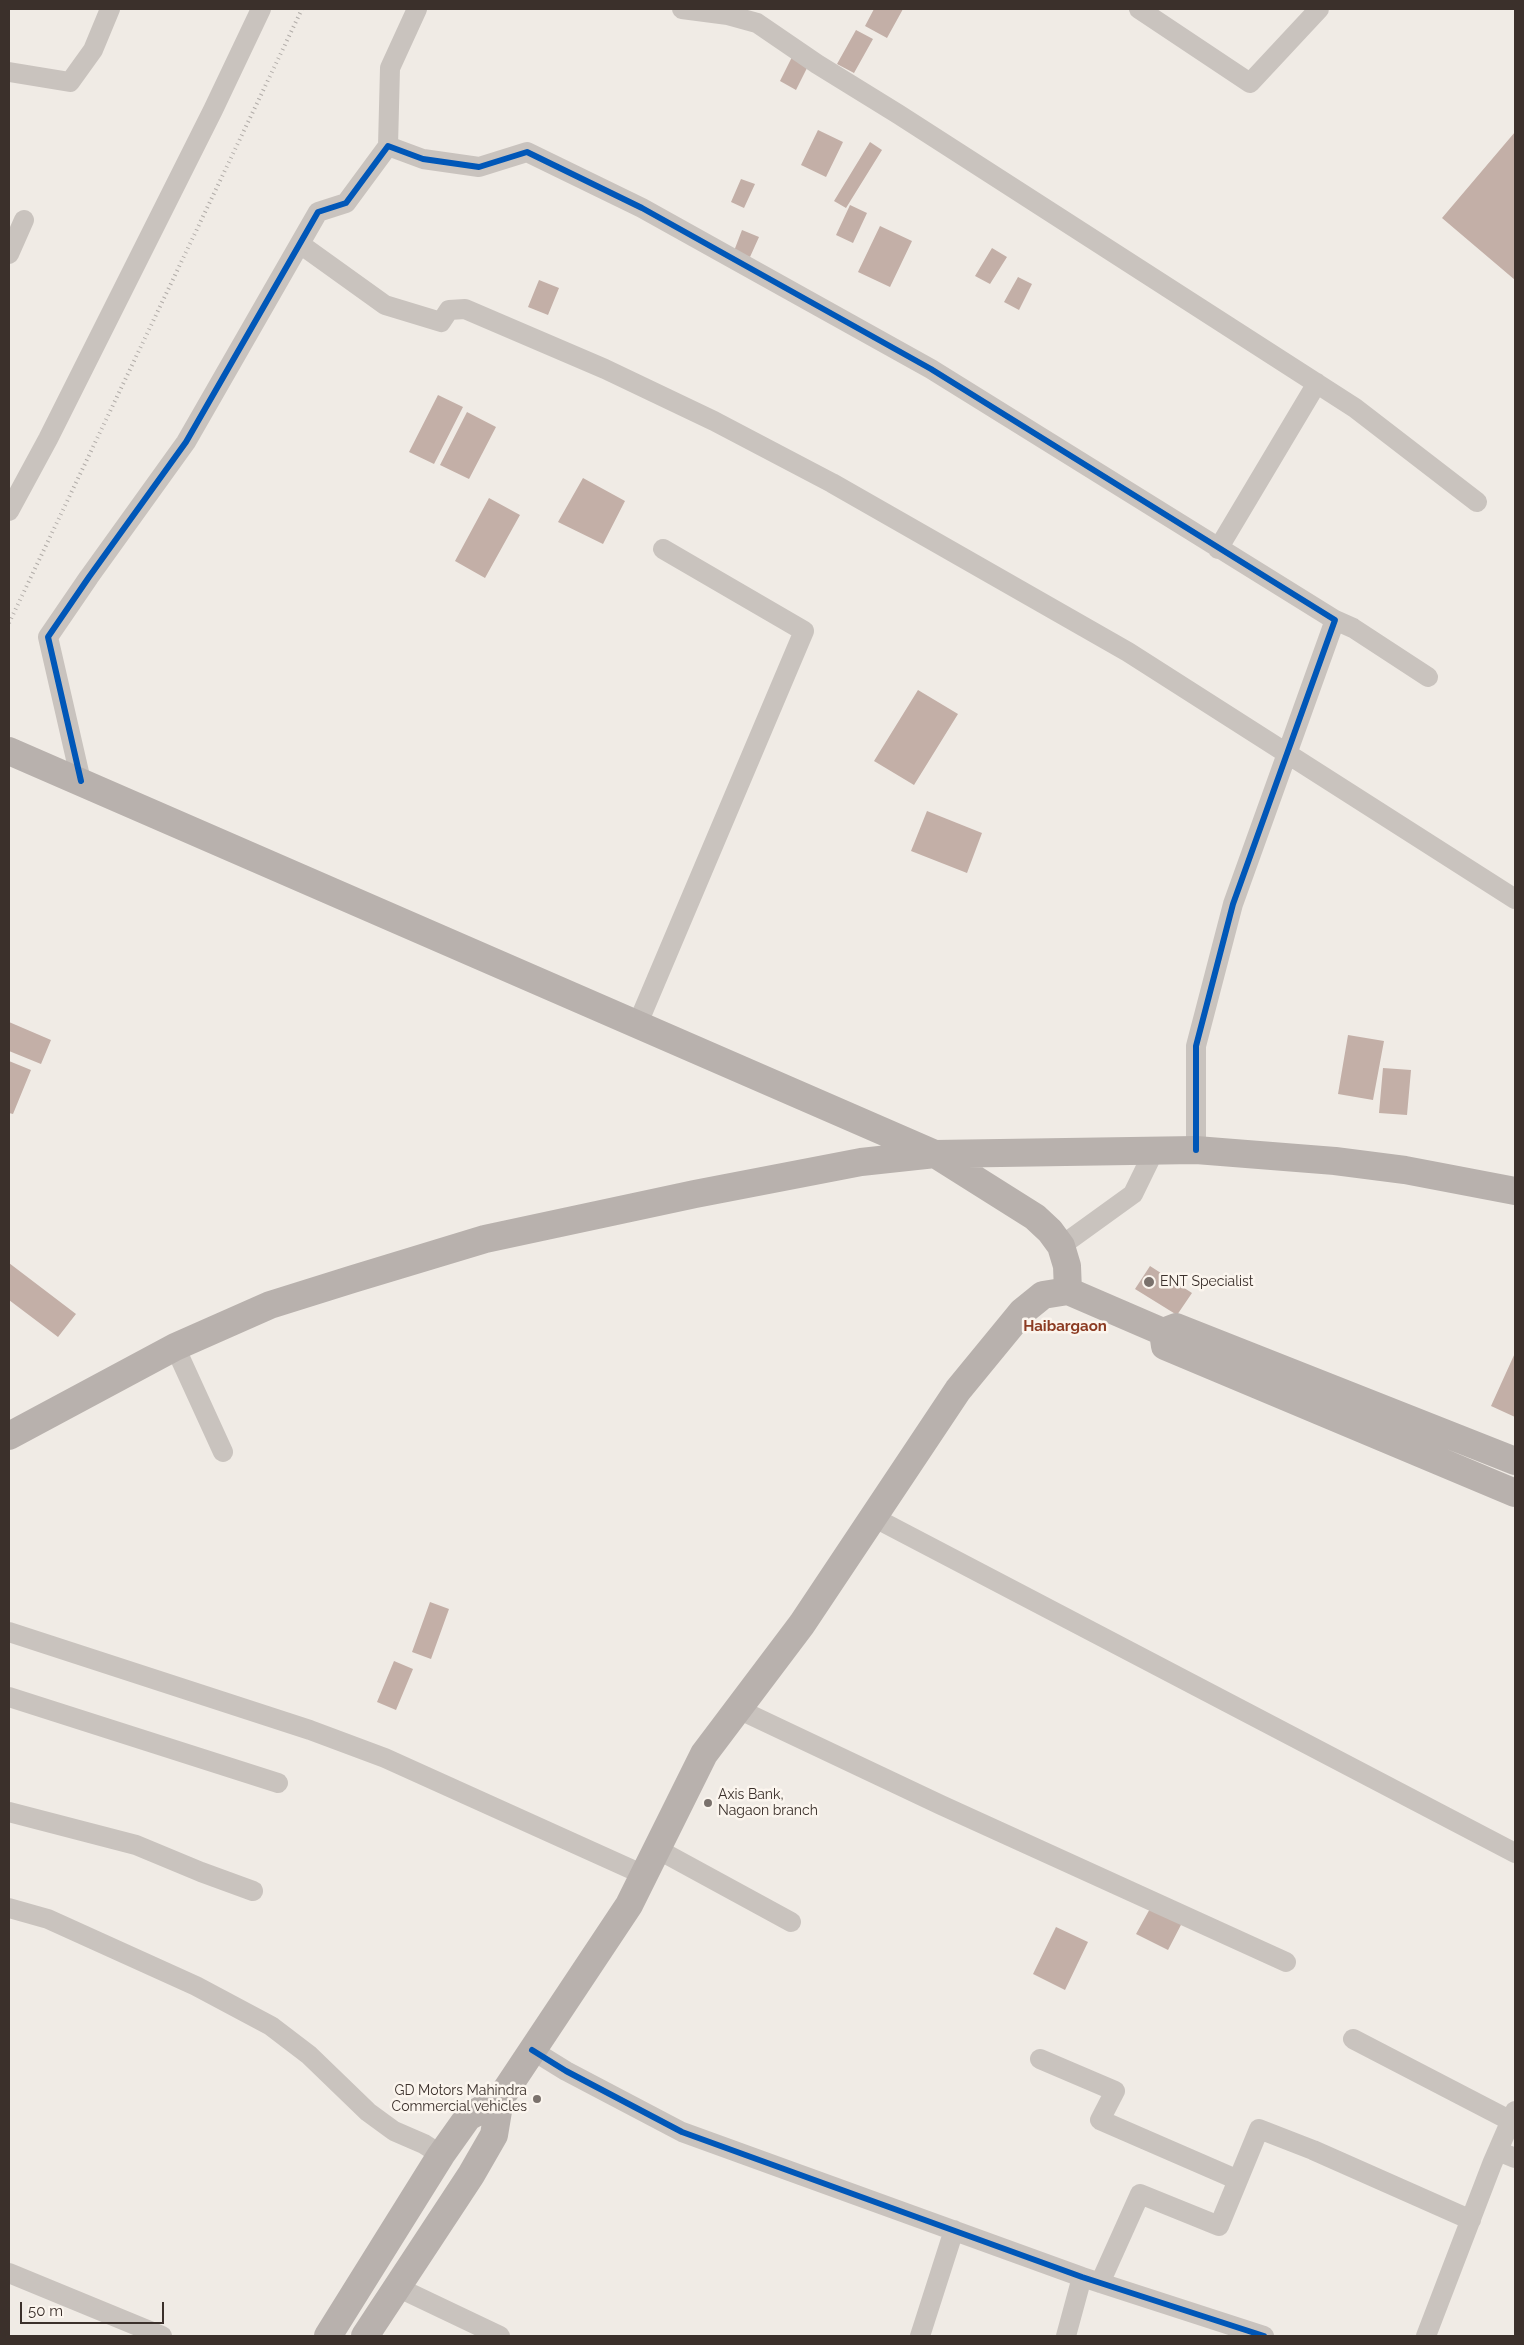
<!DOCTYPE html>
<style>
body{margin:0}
#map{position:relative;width:1524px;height:2345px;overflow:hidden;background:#f0ebe5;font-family:Raleway,sans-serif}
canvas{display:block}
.frame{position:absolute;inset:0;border:10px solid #3b302b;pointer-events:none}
.scale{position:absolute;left:20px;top:2302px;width:144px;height:22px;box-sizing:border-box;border:2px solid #3b302b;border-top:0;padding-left:6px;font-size:15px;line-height:18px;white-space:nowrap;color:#3b302b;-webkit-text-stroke:4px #fbf5ee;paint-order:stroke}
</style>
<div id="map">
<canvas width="1524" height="2345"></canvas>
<div class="frame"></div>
<div class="scale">50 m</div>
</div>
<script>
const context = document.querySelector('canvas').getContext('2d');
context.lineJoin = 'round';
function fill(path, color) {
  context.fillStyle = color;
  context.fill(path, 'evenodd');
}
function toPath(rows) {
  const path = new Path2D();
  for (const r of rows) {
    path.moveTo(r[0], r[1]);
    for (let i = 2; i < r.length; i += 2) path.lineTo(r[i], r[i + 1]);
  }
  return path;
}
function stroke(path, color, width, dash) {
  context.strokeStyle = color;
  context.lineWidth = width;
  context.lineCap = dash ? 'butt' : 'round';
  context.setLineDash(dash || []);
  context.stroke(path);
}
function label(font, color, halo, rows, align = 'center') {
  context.font = font + ' Raleway,sans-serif';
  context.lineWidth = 5;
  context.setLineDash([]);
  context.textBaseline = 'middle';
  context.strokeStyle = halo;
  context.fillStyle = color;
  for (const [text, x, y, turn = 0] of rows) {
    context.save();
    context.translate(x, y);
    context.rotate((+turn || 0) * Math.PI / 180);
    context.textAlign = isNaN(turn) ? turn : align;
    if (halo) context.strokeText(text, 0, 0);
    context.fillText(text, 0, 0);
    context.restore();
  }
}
const building = toPath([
 [874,9,903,9,887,38,865,26],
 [856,30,873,39,854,73,837,64],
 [793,55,809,64,796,90,780,81],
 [818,130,843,142,826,177,801,165],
 [1515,132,1515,280,1442,218],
 [870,142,882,150,846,208,834,201],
 [741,179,755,184,744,208,731,202],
 [850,205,867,213,853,243,836,235],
 [880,226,912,241,890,287,858,272],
 [742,230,759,237,750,257,734,251],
 [992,248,1007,257,990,284,975,276],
 [1018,277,1032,284,1019,310,1004,302],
 [539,280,559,288,548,315,528,307],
 [438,395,463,407,434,464,409,452],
 [467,412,496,427,469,479,440,465],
 [583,478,625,501,603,544,558,522],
 [489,498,520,515,485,578,455,561],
 [918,690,958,714,914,785,874,761],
 [927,811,982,833,967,873,911,851],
 [9,1022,51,1040,41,1064,9,1051],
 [1348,1035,1384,1041,1373,1100,1338,1094],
 [9,1061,31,1070,13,1114,9,1113],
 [1383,1068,1411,1070,1407,1115,1379,1113],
 [9,1263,76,1314,58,1337,9,1300],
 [1150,1266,1192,1293,1177,1315,1135,1289],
 [1515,1353,1515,1417,1491,1406],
 [430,1602,449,1609,431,1659,412,1652],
 [394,1661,413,1669,396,1710,377,1702],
 [1152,1905,1183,1921,1168,1950,1136,1934],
 [1056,1927,1088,1942,1065,1990,1033,1974]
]);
const street = toPath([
 [682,9,728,15,757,23,817,64,898,114,1355,408,1477,502],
 [1139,9,1250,83,1319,9],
 [9,72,70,82,93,50,110,9],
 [388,146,390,68,417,9],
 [300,244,385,305,441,322,449,310,465,309,605,369,714,421,832,483,1128,652,1515,899],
 [9,254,24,220],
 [9,511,48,439,213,110,261,9],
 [1218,549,1317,383],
 [1335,620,1353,628,1428,677],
 [81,781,48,637,89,577,186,442,318,212,346,203,388,146,423,159,479,167,527,152,642,208,931,369,1335,620,1233,904,1196,1046,1196,1150],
 [638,1023,804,631,663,549],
 [1061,1246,1133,1194,1154,1151],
 [175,1347,223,1452],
 [873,1517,1515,1853],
 [9,1632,310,1730,385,1758,644,1875],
 [9,1697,278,1783],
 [738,1709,941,1805,1286,1962],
 [9,1812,136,1845,201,1872,253,1891],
 [657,1849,791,1922],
 [9,1908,48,1919,196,1986,271,2026,309,2055,368,2112,394,2131,424,2144,441,2155],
 [1353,2039,1511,2121],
 [532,2050,566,2071,682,2132,1082,2277,1264,2336],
 [1040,2059,1115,2091,1100,2120,1238,2180,1259,2129,1313,2150,1471,2220],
 [1498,2151,1515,2158],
 [9,2273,162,2336],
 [1100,2283,1140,2194,1219,2226,1238,2180],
 [397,2287,500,2336],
 [920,2336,954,2230],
 [1066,2336,1082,2277],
 [1426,2336,1492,2164,1515,2111]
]);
const primary = toPath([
 [9,751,935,1154,1035,1217,1050,1231,1061,1246,1067,1266,1068,1291],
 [1163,1332,1165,1346,1515,1493],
 [9,1436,175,1347,270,1305,353,1279,485,1239,695,1194,861,1162,935,1154,1196,1150,1335,1161,1405,1170,1515,1191],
 [328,2336,441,2155,468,2117,500,2099],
 [365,2336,471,2175,494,2135,500,2099,629,1905,704,1754,802,1624,958,1390,1022,1312,1043,1295,1068,1291,1163,1332,1176,1327,1515,1461]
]);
const rail = toPath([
 [9,623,302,9]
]);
const cycleway = toPath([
 [81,781,48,637,89,577,186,442,318,212,346,203,388,146,423,159,479,167,527,152,642,208,931,369,1335,620,1233,904,1196,1046,1196,1150],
 [532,2050,566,2071,682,2132,1082,2277,1264,2336]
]);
const markers = [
 [1149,1282,6,"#7a716c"],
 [708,1803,5,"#7a716c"],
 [537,2099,5,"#7a716c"]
];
const poiNames = [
 ["ENT Specialist",1160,1282],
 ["Axis Bank,",718,1795],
 ["Nagaon branch",718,1811],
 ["GD Motors Mahindra",527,2091,"right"],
 ["Commercial vehicles",527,2107,"right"]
];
const neighbourhoodNames = [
 ["Haibargaon",1065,1326]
];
fill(building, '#c3afa7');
stroke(street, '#c9c3be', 20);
stroke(primary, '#b8b1ad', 28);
stroke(rail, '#b1aca8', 4, [1, 4]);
stroke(cycleway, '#0057b8', 6);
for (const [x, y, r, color] of markers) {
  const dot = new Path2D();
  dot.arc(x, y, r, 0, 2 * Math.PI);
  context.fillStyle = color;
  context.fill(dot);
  stroke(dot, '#fbf5ee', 2);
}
label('14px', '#3b302b', '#fbf5ee', poiNames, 'left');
label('bold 15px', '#8c3b22', '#fbf5ee', neighbourhoodNames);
</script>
